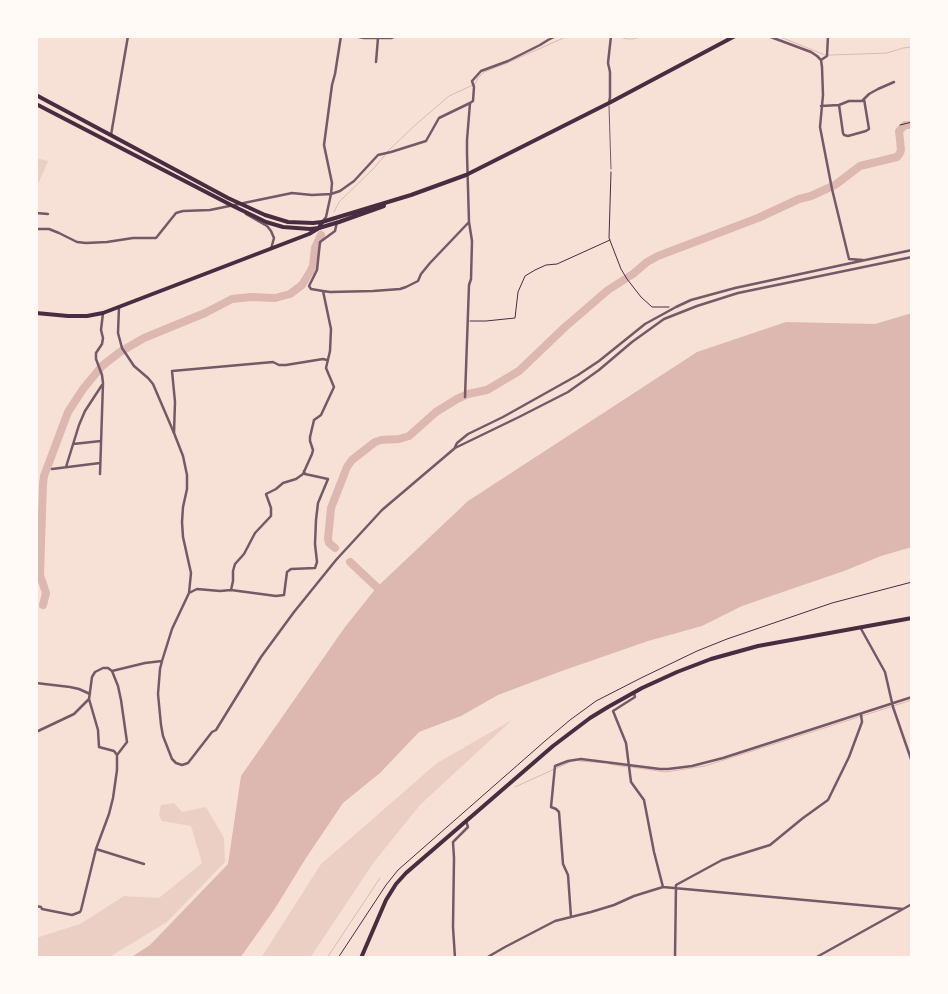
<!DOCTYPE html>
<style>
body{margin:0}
#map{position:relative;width:948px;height:994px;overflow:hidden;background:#f7e1d7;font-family:"Open Sans",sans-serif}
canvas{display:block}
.frame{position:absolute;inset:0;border:38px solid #fffaf5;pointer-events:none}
</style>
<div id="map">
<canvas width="948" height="994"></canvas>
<div class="frame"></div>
</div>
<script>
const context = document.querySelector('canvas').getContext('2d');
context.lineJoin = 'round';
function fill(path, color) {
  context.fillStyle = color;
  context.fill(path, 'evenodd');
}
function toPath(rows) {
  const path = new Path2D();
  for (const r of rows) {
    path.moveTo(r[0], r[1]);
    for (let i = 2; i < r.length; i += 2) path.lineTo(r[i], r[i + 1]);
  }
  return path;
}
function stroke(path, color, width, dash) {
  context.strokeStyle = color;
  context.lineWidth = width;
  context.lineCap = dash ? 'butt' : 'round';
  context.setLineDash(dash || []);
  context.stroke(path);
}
const green = toPath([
 [36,158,48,161,36,189],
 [512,720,420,805,374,862,310,958,261,958,321,864,437,763],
 [174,803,182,812,206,807,224,838,225,862,167,922,108,958,36,958,36,938,80,924,124,896,159,898,202,863,191,826,162,821,159,815,161,805]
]);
const water = toPath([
 [912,313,912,547,881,556,844,571,742,606,702,626,648,641,559,672,498,695,461,716,419,732,380,773,343,803,306,858,274,910,240,958,130,958,150,945,228,864,241,776,345,627,377,587,468,501,697,352,786,322,875,324]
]);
const stream = toPath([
 [616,36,627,39,633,39,643,36],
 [778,36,825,55,831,55,887,53,903,48,912,47],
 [387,152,413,127,449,96,475,84,478,78,484,72,507,63,568,36],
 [334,212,339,202,374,168,385,155],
 [579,761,605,763],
 [609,764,627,767],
 [631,767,666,772,705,766,912,700],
 [515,787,570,762],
 [327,958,380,878]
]);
const river = toPath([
 [335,548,329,543,328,539,331,508,347,467,352,460,375,442,381,440,399,439,409,436,436,412,457,399,468,394,487,390,519,371,565,327,608,290,633,274,647,262,658,256,758,218,799,199,811,196,835,185,860,166,897,157,900,153,901,150,899,131,905,125,912,125],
 [350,562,383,593],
 [43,605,46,593,40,575,43,484,44,476,68,412,83,389,102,366,120,352,144,338,205,313,232,299,251,297,275,298,290,294,302,285,310,272,313,266,315,248,321,235]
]);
const path = toPath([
 [900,125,912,122],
 [611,172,609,238,621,269,627,279,641,297,652,307,669,307],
 [470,321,486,321,515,318,518,292,525,276,535,270,546,265,557,264,610,240],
 [338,958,386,885,398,870,545,741,570,720,596,701,641,678,697,651,727,639,832,603,912,582]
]);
const service = toPath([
 [609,106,611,169]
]);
const minor = toPath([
 [354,36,364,38,391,38,396,36],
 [768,36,811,52,817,56,821,60,822,67,823,95,820,127,832,189,849,259,863,260],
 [821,60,827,56,828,36],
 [376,62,378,38],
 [470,103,473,101,474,87,472,81,481,71,508,61,540,45,548,40,556,36],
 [609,103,610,97,610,72,608,63,611,36],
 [839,105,843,133,844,135,848,136,866,131,869,129,864,99],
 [821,106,839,105,849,101,862,101,869,94,878,89,894,82],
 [36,213,48,214],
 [246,214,267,226,271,231,274,238,271,249],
 [323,221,326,217,331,194,332,183,324,145,332,85,335,74,341,36],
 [36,229,49,229,59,233,77,242,86,243,107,242,133,238,156,238,176,213,183,211,210,210,292,193,312,195,331,194,340,191,354,181,378,155,391,152,426,141,439,118,470,103,467,140,467,154,469,222,472,241,471,279,469,285,465,397],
 [323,291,330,292,373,291,400,289,406,287,418,281,421,274,430,263,469,222],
 [73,444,101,441],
 [455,447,457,443,468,434,503,417,578,375,599,361,645,324,676,307,691,300,735,288,912,250],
 [66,467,79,425,85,411,102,385],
 [52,469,100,463],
 [100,474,103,383,102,375,96,359,96,353,102,344,103,338,101,330,103,313],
 [231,590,276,596,284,595,287,572,291,569,315,568,317,562,315,544,316,520,318,503,328,479,305,474,304,471],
 [189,593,191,573,183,537,182,522,183,507,187,489,187,475,183,456,174,433,175,402,172,371,273,362,279,365,286,365,323,359,327,360],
 [860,627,885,672,893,707,912,762],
 [162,661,160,669,158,694,161,725,163,736,172,759,176,763,182,765,188,763,212,732,216,730,261,657,294,612,336,560,382,510,455,448,519,417,568,392,599,370,632,342,664,319,697,306,738,293,912,257],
 [36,683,70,687,79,689,90,694],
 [634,693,635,697,613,711,626,743,631,782,644,800,654,852,663,887],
 [89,699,98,730,99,747,114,751,117,755],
 [36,732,74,714,89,699,92,677,95,672,103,668,108,668,112,671,145,663,162,661,172,629,189,593,197,589,220,591,231,590,233,581,233,571,235,564,244,554,255,533,271,516,271,508,266,494,276,489,283,483,296,479,303,474,312,454,313,450,310,441,310,437,314,420,321,415,334,387,326,368,330,351,331,329,323,291,311,289,309,286,317,270,320,242,335,231,337,222],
 [96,849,144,864],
 [36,906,41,907,42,909,72,915,80,912,81,910,96,849,109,814,113,798,117,770,117,755,127,742,121,700,118,686,112,671],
 [571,917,568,875,563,864,559,812,556,809,551,807,555,766,568,761,581,759,660,769,668,769,692,766,723,758,912,697],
 [455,958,453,927,454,858,453,842,468,827,466,821],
 [486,958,505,947,555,921,591,912,614,905,634,896,663,887,903,909],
 [675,958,676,885,722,860,770,845,803,818,828,800,849,757,862,722,861,714],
 [815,958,912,904]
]);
const tertiary = toPath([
 [111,135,128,36],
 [119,307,118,333,122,348,134,366,148,378,153,384,174,433]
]);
const primary = toPath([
 [36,313,68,316,87,316,103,313,309,234,319,228,322,222],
 [361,958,386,900,396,884,406,873,553,746,590,718,608,707,642,688,677,672,711,659,758,646,912,618]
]);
const trunk = toPath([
 [36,95,228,198,265,215,288,222,313,223,322,222,411,195,466,175,609,103,735,36],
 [36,104,231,205,266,222,283,227,310,229,319,228,339,222,384,206]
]);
fill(green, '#ebcfc5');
fill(water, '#dcb8b0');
stroke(stream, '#dcb8b0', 1);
stroke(river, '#dcb8b0', 8);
stroke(path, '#4a2c40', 1);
stroke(service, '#755966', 1);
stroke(minor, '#755966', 2.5);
stroke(tertiary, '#755966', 2.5);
stroke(primary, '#4a2c40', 4);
stroke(trunk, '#4a2c40', 4);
</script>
